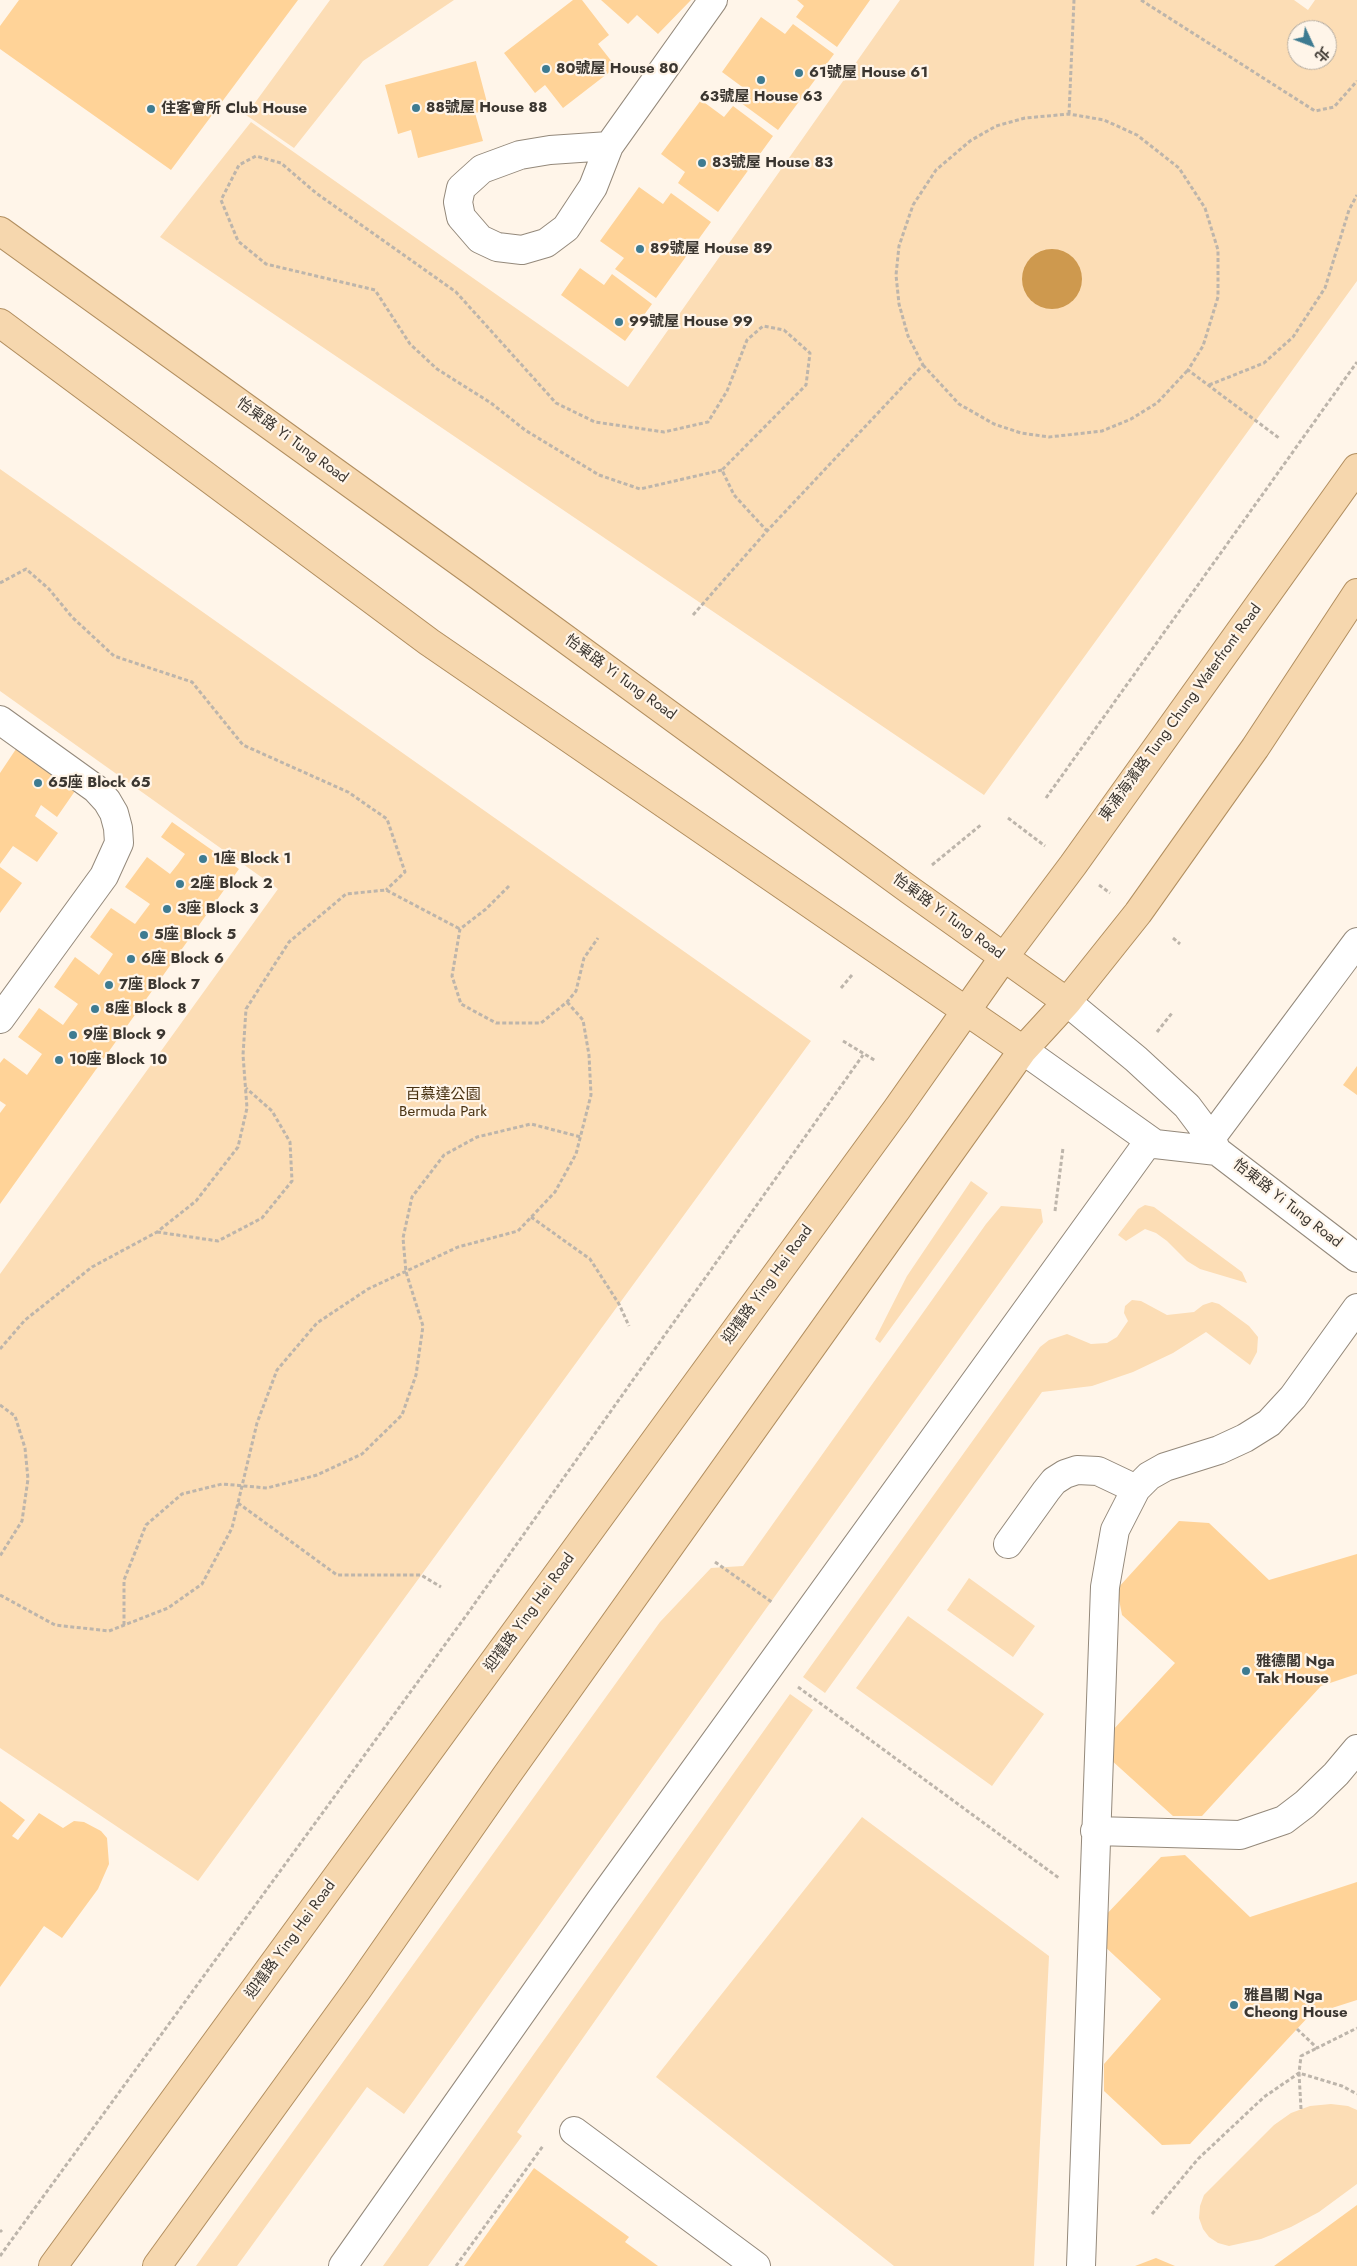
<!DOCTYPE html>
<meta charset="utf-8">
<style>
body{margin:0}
#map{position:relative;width:1357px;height:2266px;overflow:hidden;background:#fff5e9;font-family:Jost,"Noto Sans TC",sans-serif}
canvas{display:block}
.north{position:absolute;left:1287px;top:20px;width:50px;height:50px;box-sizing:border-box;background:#fff5e9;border:1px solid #b1a99f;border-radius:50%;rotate:133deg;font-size:14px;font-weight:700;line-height:20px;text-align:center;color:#3b3630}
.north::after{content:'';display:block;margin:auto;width:18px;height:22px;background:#3e7b91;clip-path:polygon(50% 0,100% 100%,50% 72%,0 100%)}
</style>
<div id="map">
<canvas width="1357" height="2266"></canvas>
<div class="north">北</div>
</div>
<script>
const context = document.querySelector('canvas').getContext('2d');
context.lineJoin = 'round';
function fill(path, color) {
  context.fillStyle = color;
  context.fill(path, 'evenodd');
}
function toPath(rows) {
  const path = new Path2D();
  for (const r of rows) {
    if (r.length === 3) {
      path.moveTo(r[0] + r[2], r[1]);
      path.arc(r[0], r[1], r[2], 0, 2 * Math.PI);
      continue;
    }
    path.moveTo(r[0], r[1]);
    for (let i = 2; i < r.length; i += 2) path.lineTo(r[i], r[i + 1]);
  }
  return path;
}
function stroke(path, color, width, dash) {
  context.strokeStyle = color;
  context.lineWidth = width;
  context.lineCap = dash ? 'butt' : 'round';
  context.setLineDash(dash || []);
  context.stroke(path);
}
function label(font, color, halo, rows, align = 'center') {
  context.font = font + ' Jost,"Noto Sans TC",sans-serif';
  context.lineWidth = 4.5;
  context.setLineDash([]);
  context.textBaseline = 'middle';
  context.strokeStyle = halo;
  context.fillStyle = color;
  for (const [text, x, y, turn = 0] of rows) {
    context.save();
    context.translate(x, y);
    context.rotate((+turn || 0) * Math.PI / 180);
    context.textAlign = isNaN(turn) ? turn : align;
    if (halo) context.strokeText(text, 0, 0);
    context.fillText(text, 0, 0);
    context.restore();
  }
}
const green = toPath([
 [330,0,454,0,363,61,294,148,246,115],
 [900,0,1294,0,1308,10,1315,0,1357,0,1357,281,984,795,160,237,251,122,628,387],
 [1297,30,1327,30,1327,60,1297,60],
 [0,469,811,1041,198,1881,0,1748,0,1274,278,889,0,691],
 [971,1181,988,1193,880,1343,875,1339,907,1276],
 [1145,1205,1154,1207,1242,1272,1247,1283,1200,1269,1187,1261,1167,1241,1156,1233,1145,1229,1126,1241,1118,1235,1138,1209],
 [1001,1206,1041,1209,1043,1222,404,2114,367,2087,237,2266,196,2266,660,1622,711,1568,743,1566,986,1224],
 [1132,1300,1141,1301,1167,1315,1194,1312,1203,1305,1212,1302,1219,1304,1249,1326,1258,1337,1257,1352,1250,1365,1206,1332,1173,1353,1133,1372,1092,1386,1042,1392,825,1693,803,1677,1040,1347,1049,1340,1067,1334,1091,1344,1107,1343,1117,1337,1128,1321,1124,1313,1125,1306],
 [969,1578,1035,1626,1013,1657,947,1610],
 [908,1616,1044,1714,992,1786,856,1688],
 [790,1694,813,1710,517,2132,522,2136,428,2266,383,2266],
 [862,1817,1049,1956,1034,2266,894,2266,656,2077],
 [1331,2104,1348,2106,1357,2110,1357,2184,1319,2212,1291,2227,1261,2239,1229,2246,1218,2243,1209,2237,1203,2229,1199,2218,1200,2206,1204,2195,1274,2125,1291,2113,1310,2106]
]);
const water = toPath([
 [1052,279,30]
]);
const building = toPath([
 [19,0,298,0,171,170,0,49,0,26],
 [573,0,582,0,609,35,598,44,616,67,563,108,545,85,535,93,504,53],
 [601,0,691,0,658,34,637,15,628,24],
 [797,0,870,0,837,47,796,17,804,6],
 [761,17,785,34,793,24,834,54,778,130,737,100,745,89,722,72],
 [476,61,489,110,475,113,483,141,418,158,411,130,398,134,385,85],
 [701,100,724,117,733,106,773,136,718,212,678,183,685,172,661,154],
 [639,187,663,204,671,193,711,222,656,298,615,269,624,258,600,241],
 [580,268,604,285,612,274,652,304,625,341,561,295],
 [16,749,75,791,57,817,41,805,35,816,58,833,37,862,13,846,0,864,0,773],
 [172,822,239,869,0,1204,0,1113,6,1105,0,1101,0,1063,4,1058,27,1075,42,1054,18,1037,29,1022,39,1008,63,1025,78,1004,54,987,75,957,99,975,113,954,90,937,111,908,135,924,150,904,125,887,147,857,170,874,178,864,185,854,161,837],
 [0,867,22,883,0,913],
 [1357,1066,1357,1095,1343,1085],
 [1179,1521,1209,1523,1269,1580,1357,1554,1357,1674,1321,1686,1202,1816,1173,1816,1110,1759,1112,1731,1175,1663,1122,1615,1117,1589],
 [0,1801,25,1820,12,1836,18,1840,39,1813,63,1828,74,1821,84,1822,101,1831,107,1838,109,1864,98,1889,62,1938,44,1926,0,1987],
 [1185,1855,1250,1917,1357,1882,1357,2000,1310,2015,1190,2144,1162,2145,1104,2091,1104,2064,1161,1999,1101,1943,1102,1919,1161,1857],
 [534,2168,629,2237,625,2242,658,2266,464,2266],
 [1357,2205,1357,2266,1274,2266],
 [1156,2258,1175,2266,1135,2266]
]);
const path = toPath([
 [1141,0,1315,111,1334,107,1357,81],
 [1069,114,1074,0],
 [923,365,959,404,994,424,1021,433,1049,437,1102,431,1131,419,1157,403,1188,370],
 [1209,385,1264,363,1293,337,1325,288,1349,210,1357,195],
 [722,470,640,489,599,475,525,430,491,403,437,369,410,344,375,290,266,264,238,241,221,200,239,165,256,156,281,163,316,193,456,292,556,403,595,422,664,432,708,422,727,391,747,340,763,326,784,330,810,353,806,385,722,470,734,495,767,531],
 [0,583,26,569,49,589,72,617,114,656,192,682,243,745,348,792,387,819,405,872,386,890],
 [693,615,767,531,923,365,908,336,899,304,896,275,899,246,913,205,936,170,970,141,996,126,1025,118,1069,114,1104,120,1137,135,1179,168,1205,208,1218,250,1218,297,1203,346,1188,370,1279,438],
 [1046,798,1357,362],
 [1008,818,1045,846],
 [932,865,982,824],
 [1099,885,1110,893],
 [509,886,486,909,460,929,452,976,461,1004,496,1023,541,1023,567,1002,576,991,584,958,598,938],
 [1173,938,1180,944],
 [841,988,852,975],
 [1157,1032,1172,1013],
 [843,1041,876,1061],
 [1055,1211,1063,1148],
 [531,1217,590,1259,619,1304,629,1326],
 [157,1232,218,1241,262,1218,292,1181,290,1142,272,1111,246,1088],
 [0,1349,25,1320,92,1267,157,1232,196,1201,238,1147,247,1108,243,1055,246,1009,289,942,346,894,386,890,460,929],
 [0,1405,15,1416,25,1448,28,1479,22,1521,0,1556],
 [238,1503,337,1575,421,1575,441,1587],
 [715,1562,773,1603],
 [0,1595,55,1625,109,1631,168,1608,202,1584,232,1528,257,1423,277,1370,317,1323,368,1289,458,1247,518,1231,555,1192,576,1154,591,1095,589,1055,583,1020,567,1002],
 [124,1625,124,1580,146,1525,182,1494,222,1484,267,1488,317,1475,362,1454,402,1415,416,1375,423,1326,406,1272,403,1238,412,1197,444,1155,477,1137,531,1124,581,1137],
 [798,1687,1059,1878],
 [1297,2029,1317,2048,1357,2028],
 [1301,2109,1299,2073,1342,2086,1357,2094],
 [1152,2214,1198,2159,1264,2097,1299,2073,1301,2056,1317,2048],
 [0,2230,2,2232],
 [0,2256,468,1613,863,1055],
 [456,2266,543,2146]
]);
const minor = toPath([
 [609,146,550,150,520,155,482,169,461,188,458,202,461,217,480,239,497,247,522,250,546,243,566,228,593,187,609,146,713,0],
 [0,720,96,789,107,801,114,813,118,828,119,843,104,876,0,1019],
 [1067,1002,1136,1059,1187,1106,1211,1138,1217,1151,1357,1258],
 [1023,1050,1155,1144,1217,1151],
 [1211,1138,1357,942],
 [1008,1544,1046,1491,1054,1481,1065,1474,1077,1470,1098,1471,1136,1489],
 [1095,1831,1240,1835,1284,1820,1305,1804,1336,1774,1357,1749],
 [574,2131,756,2266],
 [343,2266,600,1901,1149,1141],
 [1081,2266,1105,1587,1115,1530,1136,1489,1149,1476,1165,1467,1219,1450,1245,1438,1269,1423,1293,1397,1357,1308]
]);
const major = toPath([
 [0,231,475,573,911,891,1067,1002],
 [0,323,429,642,1023,1050],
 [53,2266,897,1109,1004,957,1073,865,1357,468],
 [157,2266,357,1990,506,1776,1023,1050,1067,1002,1138,913,1255,748,1357,593]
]);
const markers = [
 [546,69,5,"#3e7b91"],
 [799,73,5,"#3e7b91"],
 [761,80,5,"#3e7b91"],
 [416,108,5,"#3e7b91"],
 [151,109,5,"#3e7b91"],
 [702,163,5,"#3e7b91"],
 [640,249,5,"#3e7b91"],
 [619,322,5,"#3e7b91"],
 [38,783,5,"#3e7b91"],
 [203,859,5,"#3e7b91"],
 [180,884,5,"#3e7b91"],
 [167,909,5,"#3e7b91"],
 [144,935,5,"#3e7b91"],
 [131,959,5,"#3e7b91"],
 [109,985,5,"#3e7b91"],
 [95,1009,5,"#3e7b91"],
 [73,1035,5,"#3e7b91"],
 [59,1060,5,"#3e7b91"],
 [1246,1671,5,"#3e7b91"],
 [1234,2005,5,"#3e7b91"]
];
const poiNames = [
 ["80號屋 House 80",556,69],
 ["61號屋 House 61",809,73],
 ["63號屋 House 63",761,97,"center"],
 ["88號屋 House 88",426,108],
 ["住客會所 Club House",161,109],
 ["83號屋 House 83",712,163],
 ["89號屋 House 89",650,249],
 ["99號屋 House 99",629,322],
 ["65座 Block 65",48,783],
 ["1座 Block 1",213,859],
 ["2座 Block 2",190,884],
 ["3座 Block 3",177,909],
 ["5座 Block 5",154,935],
 ["6座 Block 6",141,959],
 ["7座 Block 7",119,985],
 ["8座 Block 8",105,1009],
 ["9座 Block 9",83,1035],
 ["10座 Block 10",69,1060],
 ["雅德閣 Nga",1256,1662],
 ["Tak House",1256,1679],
 ["雅昌閣 Nga",1244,1996],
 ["Cheong House",1244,2013]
];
const streetNames = [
 ["怡東路 Yi Tung Road",292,441,36],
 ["怡東路 Yi Tung Road",620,678,36],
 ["東涌海濱路 Tung Chung Waterfront Road",1181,713,-54],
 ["怡東路 Yi Tung Road",948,917,36],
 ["怡東路 Yi Tung Road",1287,1204,38],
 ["迎禧路 Ying Hei Road",768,1285,-54],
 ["迎禧路 Ying Hei Road",530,1613,-54],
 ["迎禧路 Ying Hei Road",291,1940,-54]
];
const parkNames = [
 ["百慕達公園",443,1095],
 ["Bermuda Park",443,1112]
];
fill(green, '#fcddb5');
fill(water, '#ce994e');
fill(building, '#ffd398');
stroke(minor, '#94897b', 30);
stroke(major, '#b18e5f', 30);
stroke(path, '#bdb5ab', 3, [4, 2.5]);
stroke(minor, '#fff', 28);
stroke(major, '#f6d7ae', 28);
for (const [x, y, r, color] of markers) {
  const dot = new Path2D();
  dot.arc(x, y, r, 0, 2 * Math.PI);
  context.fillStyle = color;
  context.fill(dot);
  stroke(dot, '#fff5e9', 2);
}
label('bold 15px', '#3b3630', '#fff5e9', poiNames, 'left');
label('15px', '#3b3630', '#fff5e9', streetNames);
label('15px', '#493212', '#fff5e9', parkNames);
</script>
